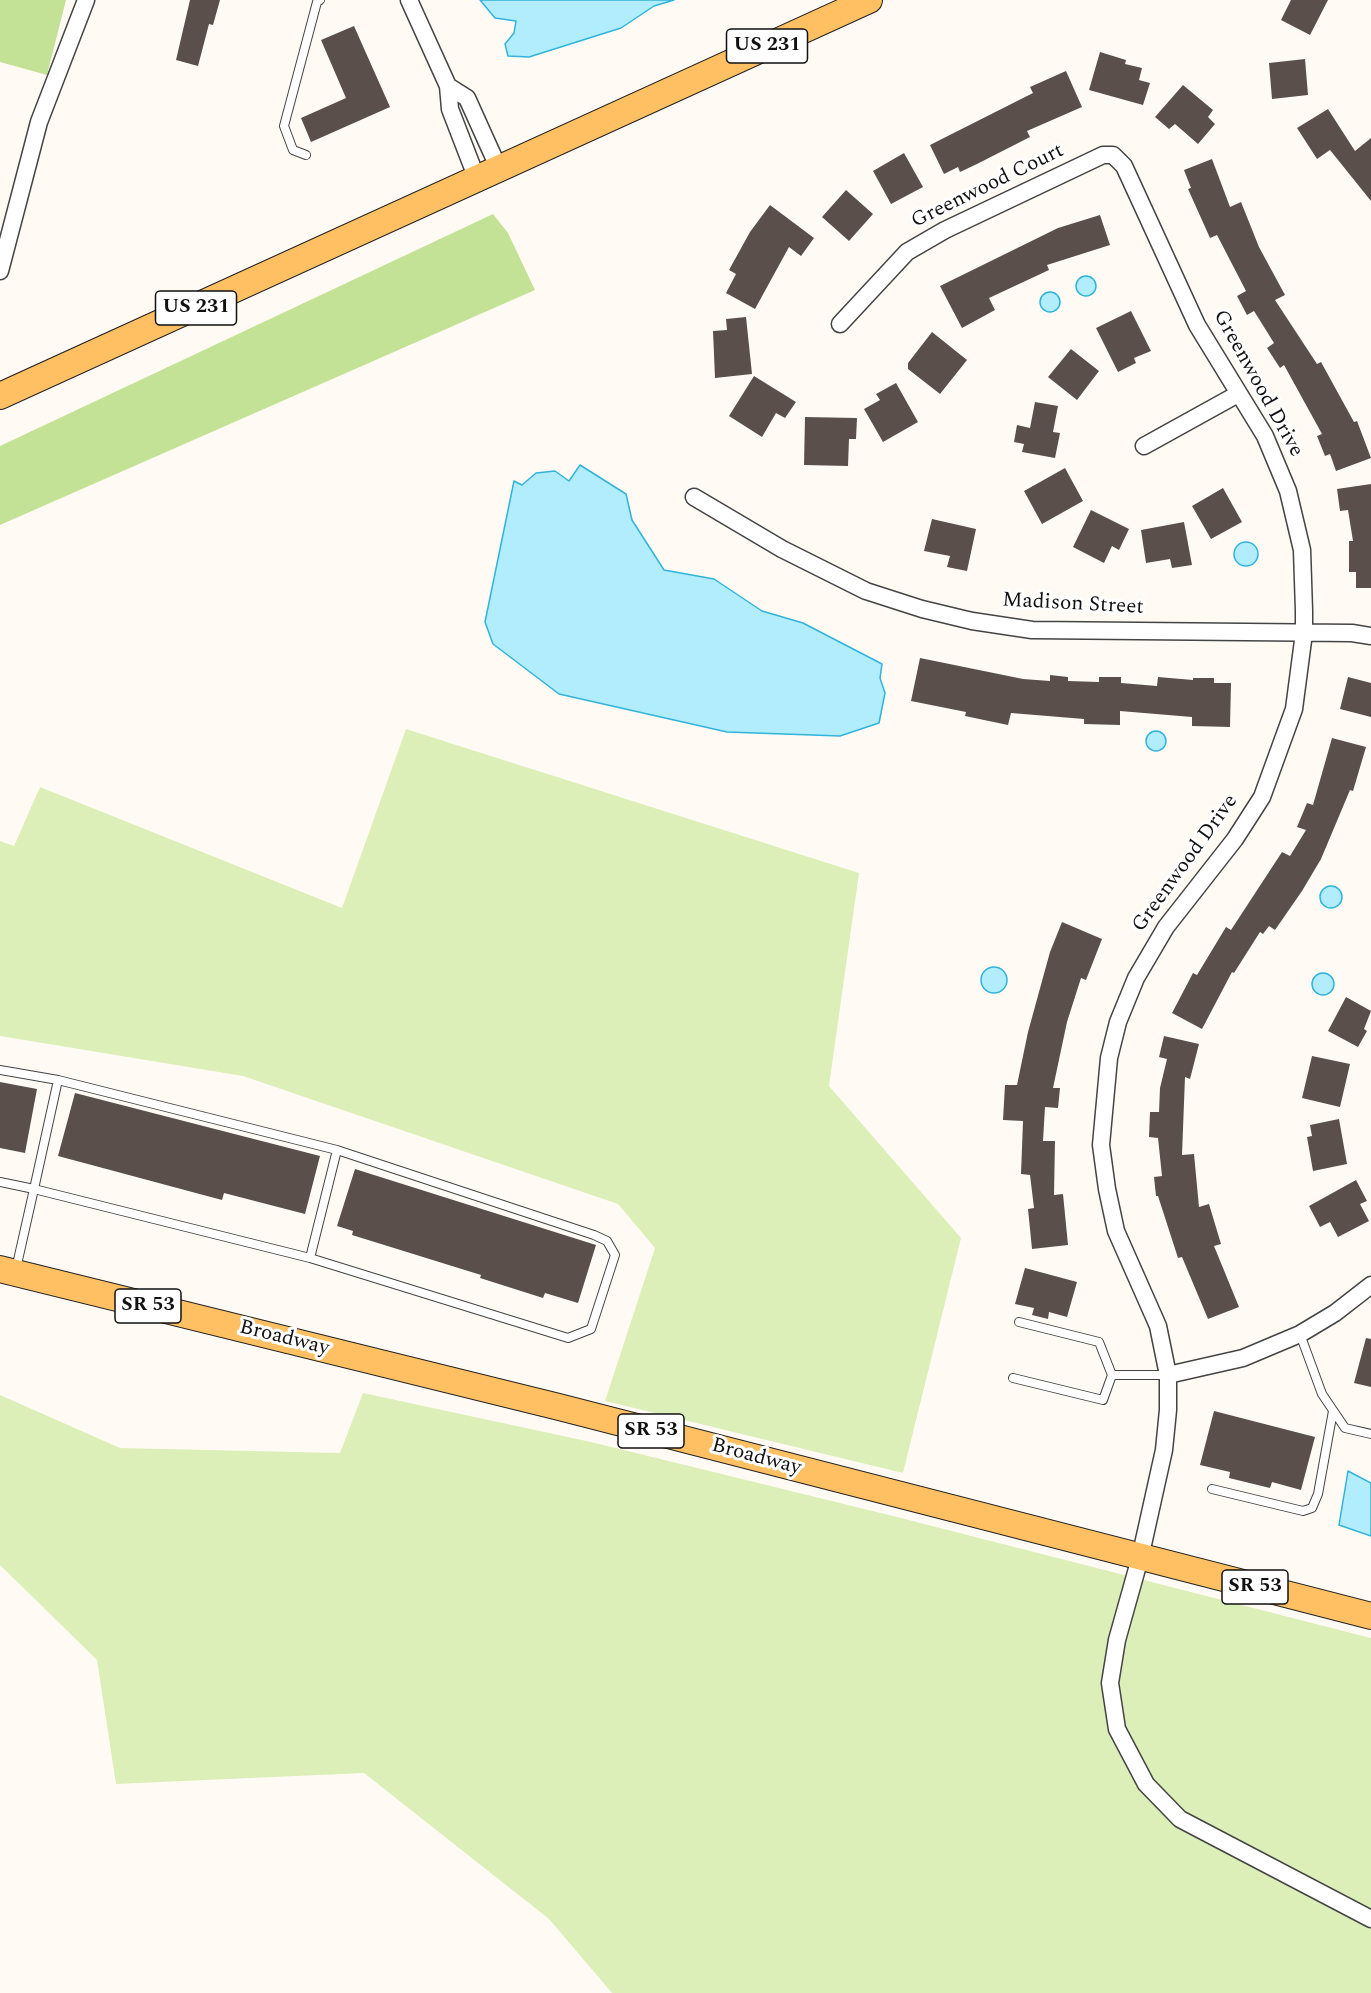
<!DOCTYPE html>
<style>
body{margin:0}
canvas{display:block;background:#fffbf4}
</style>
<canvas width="1371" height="1993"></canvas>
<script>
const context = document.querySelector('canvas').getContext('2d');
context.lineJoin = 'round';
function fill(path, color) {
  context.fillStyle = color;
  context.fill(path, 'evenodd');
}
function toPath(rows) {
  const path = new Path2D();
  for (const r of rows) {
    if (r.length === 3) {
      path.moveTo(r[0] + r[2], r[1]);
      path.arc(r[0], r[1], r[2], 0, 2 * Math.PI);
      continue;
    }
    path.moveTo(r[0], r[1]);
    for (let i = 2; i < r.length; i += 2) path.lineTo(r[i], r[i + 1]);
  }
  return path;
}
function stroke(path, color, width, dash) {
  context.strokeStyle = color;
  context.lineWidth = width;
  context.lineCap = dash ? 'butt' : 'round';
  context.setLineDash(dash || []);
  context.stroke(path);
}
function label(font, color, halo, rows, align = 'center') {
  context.font = font + ' Spectral,serif';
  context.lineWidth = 6;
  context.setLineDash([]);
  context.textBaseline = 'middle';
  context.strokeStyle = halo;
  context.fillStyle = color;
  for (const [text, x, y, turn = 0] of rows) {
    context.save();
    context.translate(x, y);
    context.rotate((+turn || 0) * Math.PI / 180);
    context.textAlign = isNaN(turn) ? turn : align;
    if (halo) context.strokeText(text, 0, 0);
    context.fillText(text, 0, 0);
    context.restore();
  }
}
const green = toPath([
 [406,729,859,873,829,1086,961,1238,903,1473,605,1401,655,1248,618,1204,243,1076,0,1036,0,841,14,846,40,787,342,908],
 [363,1393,591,1442,893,1516,1371,1638,1371,1993,612,1993,549,1919,364,1773,116,1784,97,1660,0,1565,0,1395,120,1448,340,1453]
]);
const forest = toPath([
 [0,0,66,0,47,75,0,62],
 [493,214,508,233,535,290,0,525,0,446]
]);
const water = toPath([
 [480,0,674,0,654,6,621,28,529,57,508,56,505,44,514,33,516,21,495,18,480,0],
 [1086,286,10],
 [1050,302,10],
 [580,465,626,494,632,520,664,570,714,579,762,611,803,623,882,664,880,678,885,693,879,723,840,736,727,732,559,694,493,644,485,622,514,481,522,485,536,473,555,471,569,481,580,465],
 [1246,554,12],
 [1156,741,10],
 [1331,897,11],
 [994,980,13],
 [1323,984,11],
 [1348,1471,1371,1483,1371,1536,1339,1525,1348,1471]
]);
const building = toPath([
 [190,0,220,0,213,25,209,24,198,66,176,60],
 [1291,0,1328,0,1310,35,1281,20],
 [354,26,390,107,311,142,301,118,346,98,321,40],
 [1100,52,1126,60,1125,64,1142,68,1139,80,1150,83,1143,105,1089,90],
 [1305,59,1308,95,1272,99,1269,63],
 [1066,71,1082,107,1027,131,1030,137,977,164,960,172,958,167,944,174,930,145,1033,93,1030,87],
 [1183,85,1213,110,1208,117,1215,124,1198,144,1175,124,1169,129,1155,117],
 [1328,109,1355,151,1371,138,1371,201,1330,150,1317,159,1297,128],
 [904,153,923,187,891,204,873,171],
 [1212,159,1230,207,1241,202,1259,247,1285,295,1275,300,1317,364,1321,362,1354,422,1357,421,1371,458,1336,471,1330,454,1325,456,1317,436,1322,434,1284,365,1280,368,1267,348,1274,343,1254,311,1247,315,1237,296,1246,291,1217,235,1210,238,1188,189,1191,188,1184,170],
 [846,190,873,214,849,241,822,217],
 [770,205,814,238,801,256,789,247,755,309,726,293,736,274,729,270,750,232],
 [1100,215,1110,245,1047,265,1049,270,989,298,995,310,962,328,940,286,1058,228],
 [1131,311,1151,351,1134,358,1136,363,1118,372,1096,328],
 [746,317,752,374,715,378,713,331,727,330,726,319],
 [932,332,967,360,940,394,908,369,908,363],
 [1071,349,1099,371,1077,400,1048,377],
 [754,376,796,402,785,418,776,413,762,437,729,416],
 [896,383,918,422,883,442,864,409,880,400,876,394],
 [1035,402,1058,406,1053,432,1060,433,1055,458,1022,452,1024,444,1014,442,1017,425,1030,428],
 [805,417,857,418,856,439,849,439,848,466,804,465],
 [1065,468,1083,501,1042,524,1024,491],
 [1371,484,1371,588,1356,588,1356,572,1349,572,1349,541,1353,541,1348,510,1340,511,1337,489],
 [1223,488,1242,522,1211,539,1192,506],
 [1091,510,1129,529,1119,550,1112,546,1104,563,1073,547],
 [932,519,976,529,967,571,947,567,950,556,924,551],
 [1184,522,1192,565,1172,568,1170,559,1146,563,1141,530],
 [920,658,1023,679,1050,681,1050,675,1068,677,1068,681,1099,682,1099,677,1121,677,1121,683,1157,686,1158,677,1193,680,1193,678,1214,678,1214,683,1231,683,1230,727,1192,726,1192,717,1120,711,1120,725,1084,724,1084,719,1011,713,1008,725,965,716,966,712,911,701],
 [1348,677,1371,683,1371,717,1340,709],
 [1332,738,1366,747,1353,791,1350,790,1321,859,1302,891,1275,930,1269,926,1263,934,1260,932,1234,973,1232,972,1202,1029,1172,1013,1193,973,1197,975,1226,927,1231,930,1282,852,1290,856,1306,830,1297,827,1307,803,1313,805],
 [1062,922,1102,939,1086,980,1081,978,1067,1022,1053,1088,1060,1088,1058,1108,1045,1107,1043,1141,1055,1141,1054,1195,1063,1194,1068,1245,1032,1249,1028,1209,1034,1208,1030,1175,1021,1174,1023,1121,1003,1120,1005,1085,1017,1085,1028,1032,1050,952],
 [1346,997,1371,1011,1364,1029,1367,1031,1358,1047,1328,1031],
 [1164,1036,1199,1044,1190,1079,1185,1077,1182,1155,1194,1154,1199,1207,1209,1204,1221,1244,1214,1246,1239,1307,1208,1319,1182,1257,1178,1258,1158,1196,1156,1196,1154,1177,1162,1176,1158,1138,1149,1137,1150,1112,1159,1112,1160,1088,1167,1059,1159,1057],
 [1312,1056,1350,1064,1340,1107,1302,1098],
 [0,1082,37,1089,25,1153,0,1148],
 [75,1093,320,1156,305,1214,224,1193,222,1200,58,1156],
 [1339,1119,1347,1164,1313,1171,1307,1137,1312,1136,1310,1125],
 [355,1169,596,1245,578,1303,545,1293,543,1298,480,1278,481,1275,352,1235,353,1231,337,1226],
 [1356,1180,1367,1201,1360,1204,1369,1221,1338,1237,1330,1222,1320,1227,1309,1206],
 [1025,1268,1077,1282,1067,1317,1049,1312,1048,1319,1032,1315,1034,1308,1015,1304],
 [1366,1338,1371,1339,1371,1387,1354,1383],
 [1214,1411,1315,1437,1301,1490,1272,1482,1270,1488,1229,1478,1230,1472,1200,1465]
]);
const service = toPath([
 [306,155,293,150,284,126,317,2,320,0],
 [0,1070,58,1080],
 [0,1182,34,1189,310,1258,568,1338,591,1329,615,1255,607,1241,594,1235,337,1150,58,1080,34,1189,16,1269],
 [310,1258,337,1150],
 [1019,1322,1099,1342,1112,1375,1168,1375],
 [1300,1334,1322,1394,1345,1428,1371,1434],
 [1013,1378,1103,1400,1112,1375],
 [1212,1489,1303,1511,1312,1508,1318,1494,1333,1411]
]);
const minor = toPath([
 [409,0,448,86,450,109,477,179],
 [448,86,467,98,499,169],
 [0,271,39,122,86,0],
 [840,324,907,252,945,230,1103,155,1113,155,1124,166,1197,325,1265,436,1288,491,1302,550,1304,611,1304,633,1294,709,1262,797,1235,839,1166,927,1136,978,1118,1022,1109,1058,1101,1145,1107,1189,1116,1231,1158,1326,1168,1375,1168,1410,1164,1450,1140,1558,1117,1640,1110,1683,1117,1729,1146,1784,1180,1819,1371,1919],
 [1144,446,1238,394],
 [694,497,782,549,866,591,922,609,972,621,1032,630,1352,633,1371,636],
 [1168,1375,1243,1358,1300,1334,1335,1313,1371,1285]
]);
const primary = toPath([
 [0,396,869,0],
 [0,1269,559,1407,1371,1616]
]);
const shields = [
 [767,46,81],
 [196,308,81],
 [148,1306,66],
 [651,1431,66],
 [1255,1587,66]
];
const shieldNames = [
 ["US 231",767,46],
 ["US 231",196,308],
 ["SR 53",148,1306],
 ["SR 53",651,1431],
 ["SR 53",1255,1587]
];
const streetNames = [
 ["Greenwood Court",988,187,-26],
 ["Greenwood Drive",1257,384,61],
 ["Madison Street",1073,605,3],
 ["Greenwood Drive",1186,864,-54],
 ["Broadway",284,1339,14],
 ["Broadway",756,1458,15]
];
fill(green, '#ddefb8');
fill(forest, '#c4e295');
fill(water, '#b2edfd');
stroke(water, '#31b3dc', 1.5);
fill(building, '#5b4f4b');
stroke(service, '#444', 10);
stroke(minor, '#444', 19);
stroke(primary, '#222', 28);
stroke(service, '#fff', 8);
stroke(minor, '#fff', 16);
stroke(primary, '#ffc064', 26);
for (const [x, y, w] of shields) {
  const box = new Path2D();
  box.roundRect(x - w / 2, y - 17, w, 34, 4.5);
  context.fillStyle = '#fff';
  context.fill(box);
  stroke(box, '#111', 1.5);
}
label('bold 20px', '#111', null, shieldNames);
label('21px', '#111', '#fff', streetNames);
</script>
